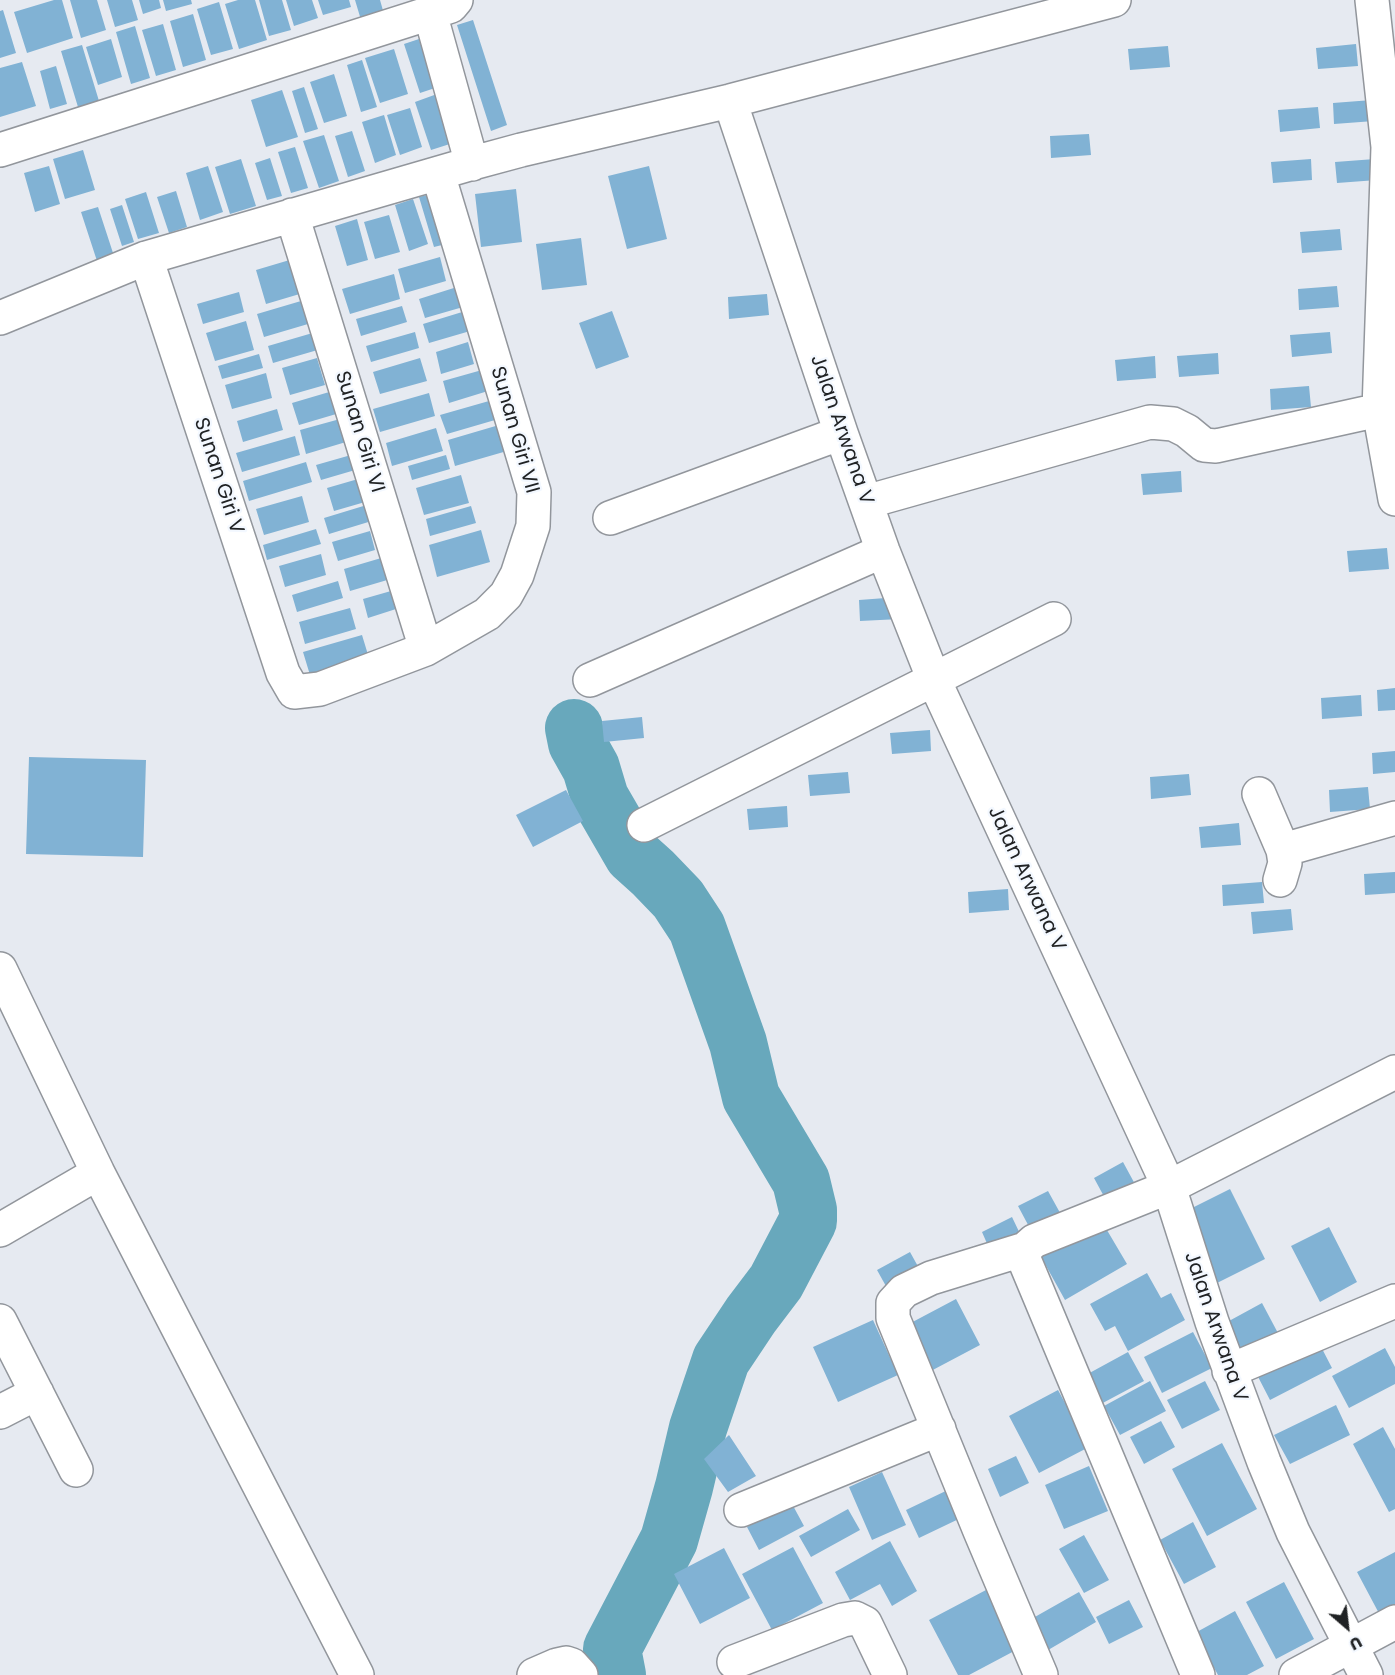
<!DOCTYPE html>
<style>
body{margin:0}
#map{position:relative;width:1395px;height:1675px;overflow:hidden;background:#e6eaf1;font-family:Poppins,sans-serif}
canvas{display:block}
.north{position:absolute;left:1317px;top:1597px;width:60px;height:60px;-webkit-text-stroke:4px #f3f8ff;paint-order:stroke;rotate:152deg;font-size:16px;font-weight:700;line-height:24px;text-align:center;color:#202224}
.north::after{content:'';display:block;margin:auto;width:21px;height:27px;background:#202224;clip-path:polygon(50% 0,100% 100%,50% 72%,0 100%)}
</style>
<div id="map">
<canvas width="1395" height="1675"></canvas>
<div class="north">U</div>
</div>
<script>
const context = document.querySelector('canvas').getContext('2d');
context.lineJoin = 'round';
function toPath(rows) {
  const path = new Path2D();
  for (const r of rows) {
    path.moveTo(r[0], r[1]);
    for (let i = 2; i < r.length; i += 2) path.lineTo(r[i], r[i + 1]);
  }
  return path;
}
function stroke(path, color, width, dash) {
  context.strokeStyle = color;
  context.lineWidth = width;
  context.lineCap = dash ? 'butt' : 'round';
  context.setLineDash(dash || []);
  context.stroke(path);
}
function fill(path, color) {
  context.fillStyle = color;
  context.fill(path, 'evenodd');
}
function label(font, color, halo, rows, align = 'center') {
  context.font = font + ' Poppins,sans-serif';
  context.lineWidth = 4.5;
  context.setLineDash([]);
  context.textBaseline = 'middle';
  context.strokeStyle = halo;
  context.fillStyle = color;
  for (const [text, x, y, turn = 0] of rows) {
    context.save();
    context.translate(x, y);
    context.rotate((+turn || 0) * Math.PI / 180);
    context.textAlign = isNaN(turn) ? turn : align;
    if (halo) context.strokeText(text, 0, 0);
    context.fillText(text, 0, 0);
    context.restore();
  }
}
const river = toPath([
 [574,728,577,743,591,768,600,798,633,855,653,873,678,899,697,928,738,1043,751,1097,801,1181,808,1210,808,1221,776,1282,751,1315,721,1360,698,1428,684,1487,669,1540,612,1649,617,1675]
]);
const building = toPath([
 [54,0,62,0,73,38,27,53,14,12],
 [70,0,97,0,106,30,81,38],
 [107,0,132,0,138,20,115,27],
 [139,0,159,0,161,8,143,14],
 [163,0,191,0,192,4,166,11],
 [238,0,255,0,267,40,239,49,225,4],
 [259,0,282,0,291,30,269,36],
 [286,0,312,0,318,18,294,26],
 [318,0,349,0,351,7,323,15],
 [355,0,380,0,384,14,361,20],
 [219,2,233,49,211,55,197,9],
 [3,10,16,53,0,58,0,11],
 [193,14,206,60,183,67,170,21],
 [473,20,507,125,491,131,457,25],
 [163,24,176,70,156,76,142,30],
 [135,26,150,78,131,84,116,32],
 [111,39,122,77,98,85,86,47],
 [419,39,435,88,420,93,404,44],
 [1356,44,1358,66,1318,69,1316,48],
 [82,45,99,101,78,107,61,51],
 [1168,46,1170,67,1130,70,1128,49],
 [394,49,408,94,380,103,365,58],
 [362,60,377,107,361,112,347,65],
 [22,62,36,106,0,117,0,68],
 [56,66,67,104,50,109,40,71],
 [334,74,347,116,324,123,310,82],
 [304,87,318,129,305,133,292,91],
 [282,90,298,137,266,147,251,100],
 [437,94,453,143,431,150,415,102],
 [1372,100,1374,121,1334,124,1333,103],
 [1318,107,1320,128,1280,132,1278,110],
 [410,108,422,147,400,155,387,115],
 [384,115,396,155,375,163,362,122],
 [352,131,365,171,348,177,335,136],
 [1089,134,1091,155,1051,158,1050,136],
 [324,135,339,181,319,188,303,141],
 [295,147,308,188,291,193,278,152],
 [83,150,95,190,65,199,53,159],
 [270,158,282,196,267,200,255,163],
 [241,159,256,206,230,214,215,167],
 [1311,159,1312,180,1273,183,1271,162],
 [1375,159,1377,180,1337,183,1335,162],
 [49,166,60,204,35,212,24,173],
 [208,166,223,212,200,220,186,173],
 [649,166,667,239,627,249,608,176],
 [516,189,522,242,481,247,475,194],
 [176,191,187,227,169,233,157,197],
 [146,192,159,233,138,239,125,199],
 [435,193,450,243,434,247,419,197],
 [413,199,428,244,409,251,395,205],
 [122,205,134,242,122,246,110,209],
 [98,207,114,256,97,261,81,212],
 [389,215,400,252,375,259,364,222],
 [357,219,368,260,347,266,335,226],
 [1340,229,1342,250,1302,253,1300,232],
 [581,238,587,285,542,290,536,244],
 [440,257,446,281,405,293,398,269],
 [293,259,303,293,266,304,256,270],
 [394,274,400,299,350,314,342,289],
 [1337,286,1339,307,1299,310,1298,289],
 [457,287,463,307,425,318,419,299],
 [239,292,244,312,203,324,197,304],
 [767,294,769,315,729,319,728,297],
 [301,301,308,324,264,337,257,314],
 [402,306,407,322,361,336,356,319],
 [472,309,477,329,429,343,423,324],
 [612,311,629,357,596,369,579,323],
 [246,321,254,350,215,361,206,333],
 [316,332,321,349,273,363,268,346],
 [415,332,419,348,371,362,366,346],
 [1330,332,1332,353,1292,357,1290,335],
 [468,342,474,364,441,374,436,352],
 [1218,353,1219,374,1179,377,1177,356],
 [259,354,263,368,222,379,218,366],
 [1155,356,1156,378,1117,381,1115,360],
 [317,358,325,385,290,395,282,368],
 [420,358,427,381,380,394,373,372],
 [482,370,488,391,449,403,443,381],
 [266,373,272,398,232,409,225,385],
 [1309,386,1311,407,1271,410,1270,389],
 [336,390,343,412,299,425,292,403],
 [429,393,435,416,380,432,373,409],
 [489,401,495,420,447,434,440,415],
 [277,409,283,430,243,442,237,421],
 [340,419,346,442,306,454,300,430],
 [499,425,507,451,455,466,448,440],
 [436,428,443,451,392,466,386,443],
 [295,436,300,455,242,472,236,453],
 [358,453,362,468,321,480,316,465],
 [446,455,450,469,412,480,408,466],
 [306,462,312,482,249,501,243,481],
 [1181,471,1182,492,1143,495,1141,474],
 [461,475,469,503,424,515,416,488],
 [365,477,372,500,334,511,327,488],
 [302,496,309,522,264,535,256,509],
 [370,504,375,520,329,534,324,518],
 [471,506,476,523,430,536,426,519],
 [316,529,321,544,267,560,263,545],
 [481,530,490,562,437,577,429,545],
 [370,531,375,550,338,561,332,542],
 [1387,548,1389,569,1349,572,1347,551],
 [321,554,326,575,285,587,279,566],
 [388,556,394,578,350,591,344,569],
 [338,581,343,598,297,612,292,595],
 [391,591,396,609,368,618,363,599],
 [899,597,900,619,860,621,859,600],
 [350,608,356,629,305,644,299,622],
 [362,635,369,658,310,675,303,652],
 [1395,688,1395,710,1378,711,1377,690],
 [1361,695,1362,716,1322,719,1321,698],
 [642,717,644,738,604,742,602,721],
 [930,730,931,751,892,754,890,733],
 [1395,751,1395,772,1373,774,1372,753],
 [29,757,146,760,143,857,26,854],
 [848,772,850,793,810,796,808,775],
 [1189,774,1191,795,1151,799,1150,777],
 [1368,787,1370,809,1330,812,1329,790],
 [566,790,583,821,533,847,516,815],
 [787,806,788,827,749,830,747,809],
 [1239,823,1241,845,1201,848,1199,827],
 [1395,872,1395,893,1365,895,1364,874],
 [1262,882,1264,903,1223,906,1222,885],
 [1008,889,1009,910,969,913,968,892],
 [1291,909,1293,930,1253,934,1251,912],
 [1123,1162,1136,1186,1107,1202,1094,1178],
 [1230,1189,1265,1259,1217,1283,1182,1213],
 [1048,1191,1064,1220,1034,1236,1018,1206],
 [1012,1217,1023,1240,992,1255,982,1232],
 [1101,1220,1127,1264,1065,1300,1040,1255],
 [1329,1227,1357,1282,1320,1302,1291,1246],
 [910,1252,925,1279,892,1297,877,1270],
 [1147,1273,1161,1298,1171,1293,1185,1320,1128,1351,1115,1326,1105,1331,1090,1304],
 [956,1299,980,1345,929,1372,905,1326],
 [1262,1303,1279,1335,1236,1359,1218,1327],
 [873,1320,898,1375,838,1402,813,1347],
 [1193,1332,1212,1368,1162,1393,1144,1357],
 [1317,1339,1332,1368,1270,1400,1255,1371],
 [1385,1348,1395,1367,1395,1384,1349,1408,1332,1376],
 [1128,1352,1144,1381,1099,1405,1084,1376],
 [1150,1381,1166,1411,1120,1435,1104,1406],
 [1205,1381,1220,1410,1182,1429,1167,1400],
 [1058,1390,1089,1447,1039,1473,1009,1416],
 [1336,1405,1350,1435,1290,1464,1274,1435],
 [1161,1421,1175,1447,1144,1464,1130,1437],
 [1383,1427,1395,1449,1395,1509,1389,1512,1353,1444],
 [729,1435,756,1476,728,1492,704,1459],
 [1222,1443,1257,1509,1207,1536,1172,1469],
 [1016,1456,1029,1483,1000,1497,988,1469],
 [1089,1466,1108,1511,1064,1529,1045,1485],
 [882,1472,906,1525,872,1540,849,1487],
 [952,1488,965,1516,919,1538,906,1510],
 [791,1502,804,1526,759,1550,747,1527],
 [848,1509,860,1530,811,1557,799,1536],
 [1193,1522,1216,1567,1184,1584,1160,1540],
 [1084,1535,1109,1580,1084,1593,1059,1549],
 [890,1541,917,1591,892,1606,880,1584,850,1600,835,1572],
 [793,1547,823,1603,772,1630,742,1574],
 [724,1548,750,1598,700,1624,674,1574],
 [1395,1552,1395,1612,1382,1619,1357,1572],
 [1284,1582,1314,1639,1276,1659,1246,1602],
 [986,1590,1018,1649,969,1675,958,1675,929,1620],
 [1079,1592,1096,1622,1043,1653,1026,1622],
 [1129,1600,1143,1627,1109,1644,1096,1617],
 [1235,1611,1264,1666,1247,1675,1218,1675,1195,1633]
]);
const minor = toPath([
 [1372,0,1388,147,1379,410,1395,499],
 [430,13,472,164],
 [730,101,841,433,883,551,934,680,1169,1187,1212,1322,1264,1462,1293,1532,1366,1675],
 [0,150,430,13,451,6,456,0],
 [292,215,426,649],
 [146,258,283,673,294,692,320,689,426,649,487,614,506,595,517,575,533,526,534,492,438,174],
 [0,318,146,258,473,163,521,150,730,101,1114,0],
 [866,502,1150,422,1173,424,1187,431,1204,445,1216,446,1379,410],
 [610,518,841,433],
 [590,680,883,551],
 [1259,794,1283,850,1285,863,1280,880],
 [644,825,1054,619],
 [1283,850,1395,818],
 [0,969,98,1173,357,1675],
 [0,1230,98,1173],
 [1025,1249,931,1278,904,1291,893,1303,893,1318,980,1531,1041,1675],
 [0,1321,76,1470],
 [1229,1371,1395,1301],
 [0,1412,37,1393],
 [741,1510,939,1429],
 [734,1662,843,1620,855,1618,865,1623,890,1675],
 [534,1675,557,1665,566,1663,572,1665,581,1675],
 [1198,1675,1024,1259,1025,1249,1034,1241,1169,1187,1395,1072],
 [1296,1675,1395,1622]
]);
const streetNames = [
 ["Sunan Giri VII",514,430,74],
 ["Jalan Arwana V",841,430,71],
 ["Sunan Giri VI",359,432,73],
 ["Sunan Giri V",218,476,72],
 ["Jalan Arwana V",1026,879,65],
 ["Jalan Arwana V",1215,1327,71]
];
stroke(river, '#68a8bc', 58);
fill(building, '#81b2d4');
stroke(minor, '#92969c', 36);
stroke(minor, '#fff', 33);
label('20px', '#202224', '#f3f8ff', streetNames);
</script>
